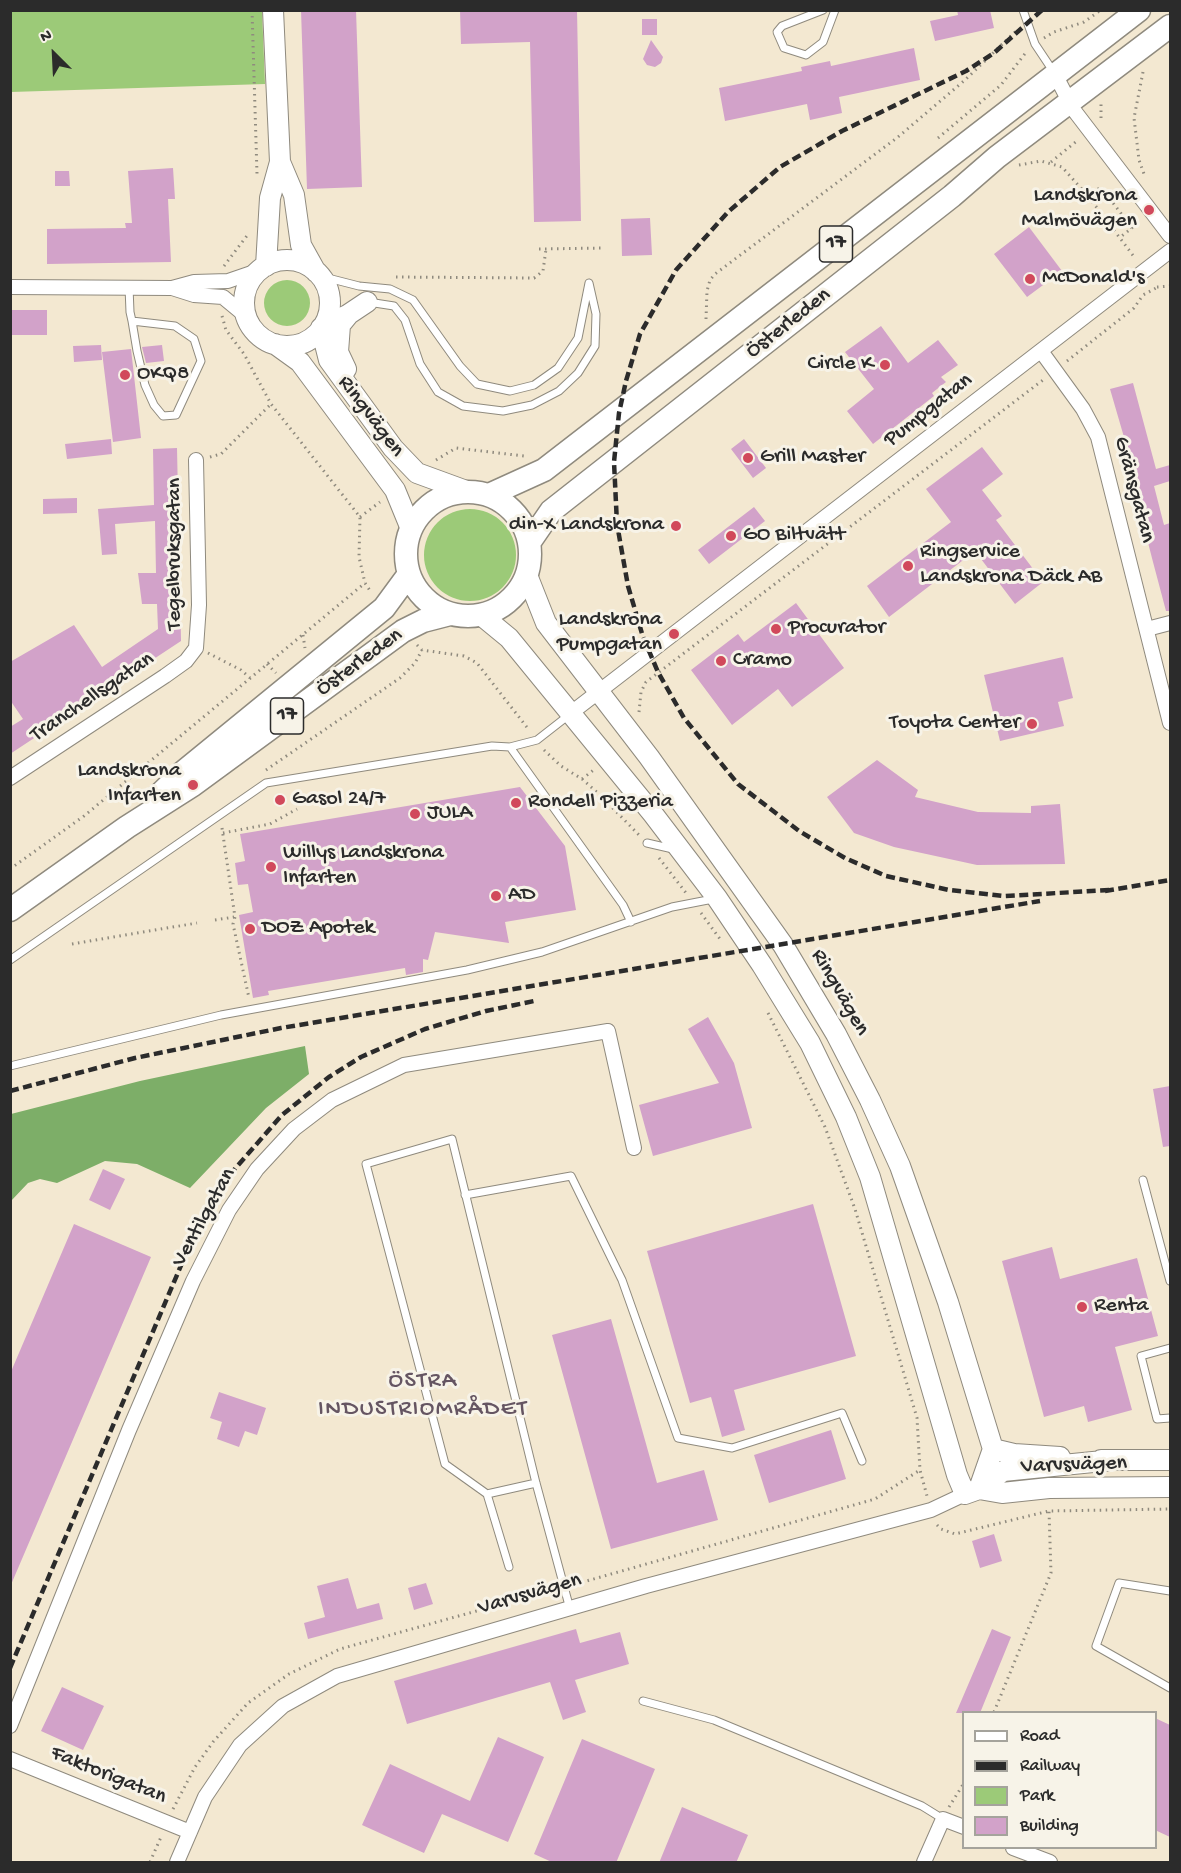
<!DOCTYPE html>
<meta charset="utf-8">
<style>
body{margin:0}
#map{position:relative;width:1181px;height:1873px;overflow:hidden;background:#f3e8d1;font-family:"Gochi Hand",sans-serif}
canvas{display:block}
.frame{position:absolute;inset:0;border:12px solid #2b2b2b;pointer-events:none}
.legend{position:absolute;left:962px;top:1711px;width:195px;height:138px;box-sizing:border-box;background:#f7f3e8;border:2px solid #a5a39c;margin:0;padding:8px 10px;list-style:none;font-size:18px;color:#2b2b2b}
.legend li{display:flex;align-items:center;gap:12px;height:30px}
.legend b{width:30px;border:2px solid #a5a39c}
.north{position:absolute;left:24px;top:24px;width:60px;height:60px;-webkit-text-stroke:4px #f7f3e8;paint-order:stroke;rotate:336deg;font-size:16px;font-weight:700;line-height:24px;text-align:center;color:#2b2b2b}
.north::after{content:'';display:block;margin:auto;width:21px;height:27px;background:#2b2b2b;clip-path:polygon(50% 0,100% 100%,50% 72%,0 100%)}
</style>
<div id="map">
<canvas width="1181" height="1873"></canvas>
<div class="frame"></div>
<ul class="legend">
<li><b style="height:8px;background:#fff"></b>Road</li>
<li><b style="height:8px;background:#2b2b2b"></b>Railway</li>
<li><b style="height:16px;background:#9cca78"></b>Park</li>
<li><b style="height:16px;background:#d2a2c9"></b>Building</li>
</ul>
<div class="north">N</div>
</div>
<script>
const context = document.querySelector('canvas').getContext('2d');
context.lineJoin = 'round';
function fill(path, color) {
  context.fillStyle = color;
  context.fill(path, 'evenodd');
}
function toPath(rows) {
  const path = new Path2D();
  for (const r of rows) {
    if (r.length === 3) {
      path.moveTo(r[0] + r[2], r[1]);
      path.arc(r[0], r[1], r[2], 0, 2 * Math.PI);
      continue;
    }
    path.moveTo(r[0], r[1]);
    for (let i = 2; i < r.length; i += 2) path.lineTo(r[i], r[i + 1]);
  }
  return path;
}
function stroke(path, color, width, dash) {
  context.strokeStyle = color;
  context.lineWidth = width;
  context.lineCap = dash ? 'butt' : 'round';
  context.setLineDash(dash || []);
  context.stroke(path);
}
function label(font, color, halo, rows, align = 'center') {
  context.font = font + ' "Gochi Hand",sans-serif';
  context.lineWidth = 6;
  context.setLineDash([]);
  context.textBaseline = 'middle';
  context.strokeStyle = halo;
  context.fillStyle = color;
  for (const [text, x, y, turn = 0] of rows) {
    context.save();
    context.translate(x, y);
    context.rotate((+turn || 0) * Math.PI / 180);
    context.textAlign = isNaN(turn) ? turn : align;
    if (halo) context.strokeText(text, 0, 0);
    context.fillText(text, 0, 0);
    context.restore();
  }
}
const green = toPath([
 [10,11,262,11,265,84,11,92],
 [287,303,23],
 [470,555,46]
]);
const forest = toPath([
 [305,1046,309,1074,266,1108,190,1188,137,1164,105,1161,57,1183,40,1179,28,1183,11,1201,11,1114,140,1081]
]);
const building = toPath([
 [301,10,356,10,362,187,307,189],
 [460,10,577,10,581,221,534,222,530,42,461,44],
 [957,10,990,10,994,28,935,41,930,21,958,15],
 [642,19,657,19,657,35,642,35],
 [651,40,663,57,661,63,655,67,647,65,643,59],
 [914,48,920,80,839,97,842,113,810,120,807,104,725,121,719,88,802,71,801,67,830,61,831,66],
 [173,168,175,199,168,199,171,262,47,264,47,229,126,228,125,223,132,223,128,171],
 [55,171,69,171,70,186,55,186],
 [650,218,652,255,622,256,621,219],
 [1029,227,1062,271,1027,297,994,254],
 [10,310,47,310,47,335,10,335],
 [881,326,908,363,938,340,958,365,941,377,946,382,932,393,934,396,873,444,847,411,874,389,845,352],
 [101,345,102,360,74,362,73,346],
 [162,345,164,361,146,363,142,347],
 [131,349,141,438,113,442,102,352],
 [1133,383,1156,469,1170,465,1170,481,1154,486,1164,525,1170,523,1170,611,1166,611,1153,562,1123,445,1126,444,1110,389],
 [111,439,112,454,67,459,65,444],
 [744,439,766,468,753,478,731,449],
 [982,447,1003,474,982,490,1002,516,996,520,1043,582,1015,604,975,551,889,617,867,586,951,522,926,489],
 [177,448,181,641,10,754,10,727,23,719,10,700,10,662,74,625,102,667,158,629,157,604,142,604,138,573,156,573,155,521,115,524,117,554,102,555,98,509,154,505,153,449],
 [77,498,77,513,43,514,43,499],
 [754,507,765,521,709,564,698,550],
 [796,603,844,668,792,707,778,689,732,725,691,670,738,634,744,642],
 [1063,657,1073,698,1058,702,1064,726,1000,741,984,675],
 [877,760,918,790,915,797,978,812,1031,813,1031,806,1060,804,1065,864,977,865,894,847,854,833,827,797],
 [520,787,565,846,576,910,505,922,509,943,435,932,428,960,423,959,423,972,406,975,405,968,268,991,269,995,253,998,239,915,253,912,248,884,238,885,235,863,245,861,240,834],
 [708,1017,734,1063,752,1128,653,1156,639,1105,719,1083,688,1029],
 [1170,1086,1170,1146,1163,1147,1153,1089],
 [103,1169,125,1179,110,1210,89,1200],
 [813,1204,856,1356,734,1390,745,1430,722,1437,711,1397,690,1403,647,1251],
 [74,1224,151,1257,10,1587,10,1374],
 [1052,1247,1060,1279,1137,1258,1158,1336,1115,1347,1132,1410,1088,1422,1084,1406,1044,1417,1002,1261],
 [611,1319,657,1483,704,1470,718,1520,611,1549,552,1335],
 [219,1392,266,1408,257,1435,245,1431,239,1447,217,1439,222,1422,210,1418],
 [831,1430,846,1479,769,1503,754,1455],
 [994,1534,1002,1561,980,1568,972,1541],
 [348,1578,357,1609,379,1603,383,1619,308,1639,304,1623,325,1617,317,1586],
 [426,1583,433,1604,414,1610,408,1588],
 [576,1629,580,1643,620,1632,629,1664,575,1680,586,1712,563,1720,550,1682,407,1724,394,1681],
 [992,1629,1011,1637,980,1713,956,1713],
 [62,1687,104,1706,83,1750,41,1731],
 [1155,1718,1170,1725,1170,1837,1155,1830],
 [498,1737,544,1757,508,1842,442,1814,424,1853,362,1825,390,1764,470,1801],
 [582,1739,655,1769,616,1863,554,1863,534,1854],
 [682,1807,748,1835,736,1863,659,1863]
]);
const path = toPath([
 [252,10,257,174],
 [1044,38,1054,32,1084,22,1101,10],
 [1143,72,1134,118,1139,160,1144,174],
 [1101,118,1101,104],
 [938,138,1001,85,1027,51],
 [1051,162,1078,140],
 [1019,165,1041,161,1062,167,1088,196,1135,258],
 [1088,196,1101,187,1132,228,1119,238],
 [539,249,604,248],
 [224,266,249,233],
 [396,277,534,278,543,271,546,249],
 [1157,287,1170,286],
 [222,316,226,330,244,354,271,404,360,517,359,557,365,583,371,592],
 [706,319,707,291,710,280,715,274,898,137,965,80,1017,30],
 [1067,361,1134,308,1143,295,1158,287],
 [210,457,221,454,271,404],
 [436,460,456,448,524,456],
 [360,517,380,502],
 [303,635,305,648],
 [417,645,422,650,464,656,477,663,529,730],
 [208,653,241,670,250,678],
 [267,664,276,673],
 [639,712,641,692,646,682,1043,380],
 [544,750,561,766,582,779,600,795,639,835],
 [266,770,400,678,415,663,422,650],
 [582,779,595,769],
 [222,828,235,917,233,924,249,998],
 [223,833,270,824,297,809],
 [659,858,686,893],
 [10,869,84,816,365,583],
 [701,913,720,939],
 [215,920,234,917],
 [72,944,197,923],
 [768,1013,825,1127,855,1209,917,1418,920,1470,927,1496],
 [937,1525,941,1529,955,1534,1049,1511,1170,1509],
 [576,1584,875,1499,920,1470],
 [994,1712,1051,1573,1049,1511],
 [949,1807,964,1783],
 [173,1809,195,1767,213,1742,248,1703,289,1674,340,1649,552,1590],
 [150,1862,161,1837]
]);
const service = toPath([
 [823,10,782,26,777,32,784,48,806,55,823,42,835,10],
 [1023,10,1035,44,1053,71],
 [320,276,359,286,390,289,413,300,460,366,477,384,510,391,534,385,558,368,578,338,589,283,596,314,595,346,578,373,559,391,532,405,503,411,463,406,438,392,420,364,405,320,394,306,368,302],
 [129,287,130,312,132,321,137,351,145,385,154,405,163,416,176,415,201,361,194,339,175,326,132,321],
 [327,318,343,310],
 [510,747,623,905,631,922],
 [647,843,673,849],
 [10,960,266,783,492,746,510,747,537,740,569,715],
 [10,1066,221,1015,467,970,542,952,672,907,713,899],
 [1143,1180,1170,1281],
 [465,1195,571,1176,622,1280,678,1438,732,1448,842,1413,862,1461],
 [1170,1348,1141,1356,1157,1419,1170,1418],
 [536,1483,487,1494,445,1464,366,1164,452,1139,536,1483,570,1609],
 [487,1494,509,1567],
 [1170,1591,1119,1583,1096,1646,1170,1688],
 [643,1701,714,1720,922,1806,943,1819]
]);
const minor = toPath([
 [1056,76,1073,109,1170,236],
 [10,287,172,288,194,282,228,281,260,270],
 [172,288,194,295,223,297,246,316],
 [1041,351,1083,409,1098,437,1170,723],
 [1147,629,1170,623],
 [571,713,1170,251],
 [10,778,165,676,186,661,196,648,199,605,196,460],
 [10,1726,129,1430,193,1281,229,1210,257,1169,294,1129,332,1100,404,1065,608,1031,634,1148],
 [10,1759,190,1832],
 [1013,1848,1050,1862],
 [177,1862,205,1797,240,1745,283,1706,337,1676,646,1586,931,1510,965,1494],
 [924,1862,943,1819,964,1827]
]);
const secondary = toPath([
 [280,162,294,195,301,245,316,272],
 [287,303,43],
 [266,266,270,198,280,162,273,10],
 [321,328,329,360,393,448,417,473,469,492],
 [275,344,300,362,395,490,411,529],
 [346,369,338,352,340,325,349,314,367,302],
 [527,575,546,623,649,757,783,945,836,1034,870,1100,900,1166,948,1302,993,1449,979,1489],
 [481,615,509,638,653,814,717,898,762,965,810,1043,846,1117,870,1177,957,1475,965,1494,979,1489,1003,1471,1113,1460],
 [993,1449,1014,1454,1060,1457],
 [1101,1460,1170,1460],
 [979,1489,1002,1493,1049,1488,1170,1487]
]);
const primary = toPath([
 [468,554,62],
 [489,495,544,470,1139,10],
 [529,543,551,511,952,196,997,157,1170,26],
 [157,797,182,773,384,608,409,574],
 [10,910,127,827,193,785,403,631,423,621,450,614]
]);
const rail = toPath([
 [1042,10,994,53,966,71,842,131,780,167,728,212,676,270,640,334,626,381,619,413,614,462,617,524,628,586,643,637,658,672,684,718,738,784,799,831,845,858,886,876,949,890,1004,896,1111,890],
 [1105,891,1170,880],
 [10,1091,135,1058,281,1028,1040,901],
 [10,1668,188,1249,203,1217,233,1171,282,1115,329,1077,361,1057,425,1029,486,1011,534,1001]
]);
const markers = [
 [1149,210,6,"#d1495b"],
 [1030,279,6,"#d1495b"],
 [885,365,6,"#d1495b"],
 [125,375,6,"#d1495b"],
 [748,458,6,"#d1495b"],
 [676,526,6,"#d1495b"],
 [731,536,6,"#d1495b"],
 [908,566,6,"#d1495b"],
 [776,629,6,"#d1495b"],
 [674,634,6,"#d1495b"],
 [721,661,6,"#d1495b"],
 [1032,724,6,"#d1495b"],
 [193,785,6,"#d1495b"],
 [280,800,6,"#d1495b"],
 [516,803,6,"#d1495b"],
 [415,814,6,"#d1495b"],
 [271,867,6,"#d1495b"],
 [496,896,6,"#d1495b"],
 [250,929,6,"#d1495b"],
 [1082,1307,6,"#d1495b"]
];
const shields = [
 [836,244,33],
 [287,716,33]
];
const shieldNames = [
 ["17",836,244],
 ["17",287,716]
];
const poiNames = [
 ["Landskrona",1137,197,"right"],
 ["Malmövägen",1137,222,"right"],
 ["McDonald's",1042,279],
 ["Circle K",873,365,"right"],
 ["OKQ8",137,375],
 ["Grill Master",760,458],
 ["din-X Landskrona",664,526,"right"],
 ["GO Biltvätt",743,536],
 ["Ringservice",920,553],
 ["Landskrona Däck AB",920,578],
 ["Landskrona",662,621,"right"],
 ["Pumpgatan",662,646,"right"],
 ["Procurator",788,629],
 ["Cramo",733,661],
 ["Toyota Center",1020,724,"right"],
 ["Landskrona",181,772,"right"],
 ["Infarten",181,797,"right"],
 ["Gasol 24/7",292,800],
 ["Rondell Pizzeria",528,803],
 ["JULA",427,814],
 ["Willys Landskrona",283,854],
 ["Infarten",283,879],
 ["AD",508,896],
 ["DOZ Apotek",262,929],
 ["Renta",1094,1307]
];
const streetNames = [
 ["Österleden",789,324,-38],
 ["Pumpgatan",929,411,-38],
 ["Ringvägen",370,417,53],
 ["Gränsgatan",1133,490,75],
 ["Tegelbruksgatan",176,554,-90],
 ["Österleden",360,663,-36],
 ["Tranchellsgatan",93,698,-34],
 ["Ringvägen",839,993,60],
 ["Ventilgatan",205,1218,-61],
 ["Varvsvägen",1074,1466,-2],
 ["Varvsvägen",530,1595,-16],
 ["Faktorigatan",108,1776,22]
];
const neighbourhoodNames = [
 ["ÖSTRA",423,1382],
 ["INDUSTRIOMRÅDET",423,1410]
];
fill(green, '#9cca78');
fill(forest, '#7dae68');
fill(building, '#d2a2c9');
stroke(service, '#8f8a7e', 9);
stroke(minor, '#8f8a7e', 16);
stroke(secondary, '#8f8a7e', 22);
stroke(primary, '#8f8a7e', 25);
stroke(path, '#8f8a7e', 3, [1.5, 4.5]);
stroke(service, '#fff', 7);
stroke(minor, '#fff', 14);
stroke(secondary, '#fff', 20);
stroke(primary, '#fff', 22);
stroke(rail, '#2b2b2b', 4.5, [9, 4.5]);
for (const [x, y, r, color] of markers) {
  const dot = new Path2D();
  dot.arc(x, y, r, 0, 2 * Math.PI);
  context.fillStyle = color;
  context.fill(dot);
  stroke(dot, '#f7f3e8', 2);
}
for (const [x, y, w] of shields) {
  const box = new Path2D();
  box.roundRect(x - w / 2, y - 18, w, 36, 4.5);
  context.fillStyle = '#f7f3e8';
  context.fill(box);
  stroke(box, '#2b2b2b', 1.5);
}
label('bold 21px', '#2b2b2b', null, shieldNames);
label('22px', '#2b2b2b', '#f7f3e8', poiNames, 'left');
label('22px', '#2b2b2b', '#f7f3e8', streetNames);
context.letterSpacing = '1.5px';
label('24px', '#655562', '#f7f3e8', neighbourhoodNames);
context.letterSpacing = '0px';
</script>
